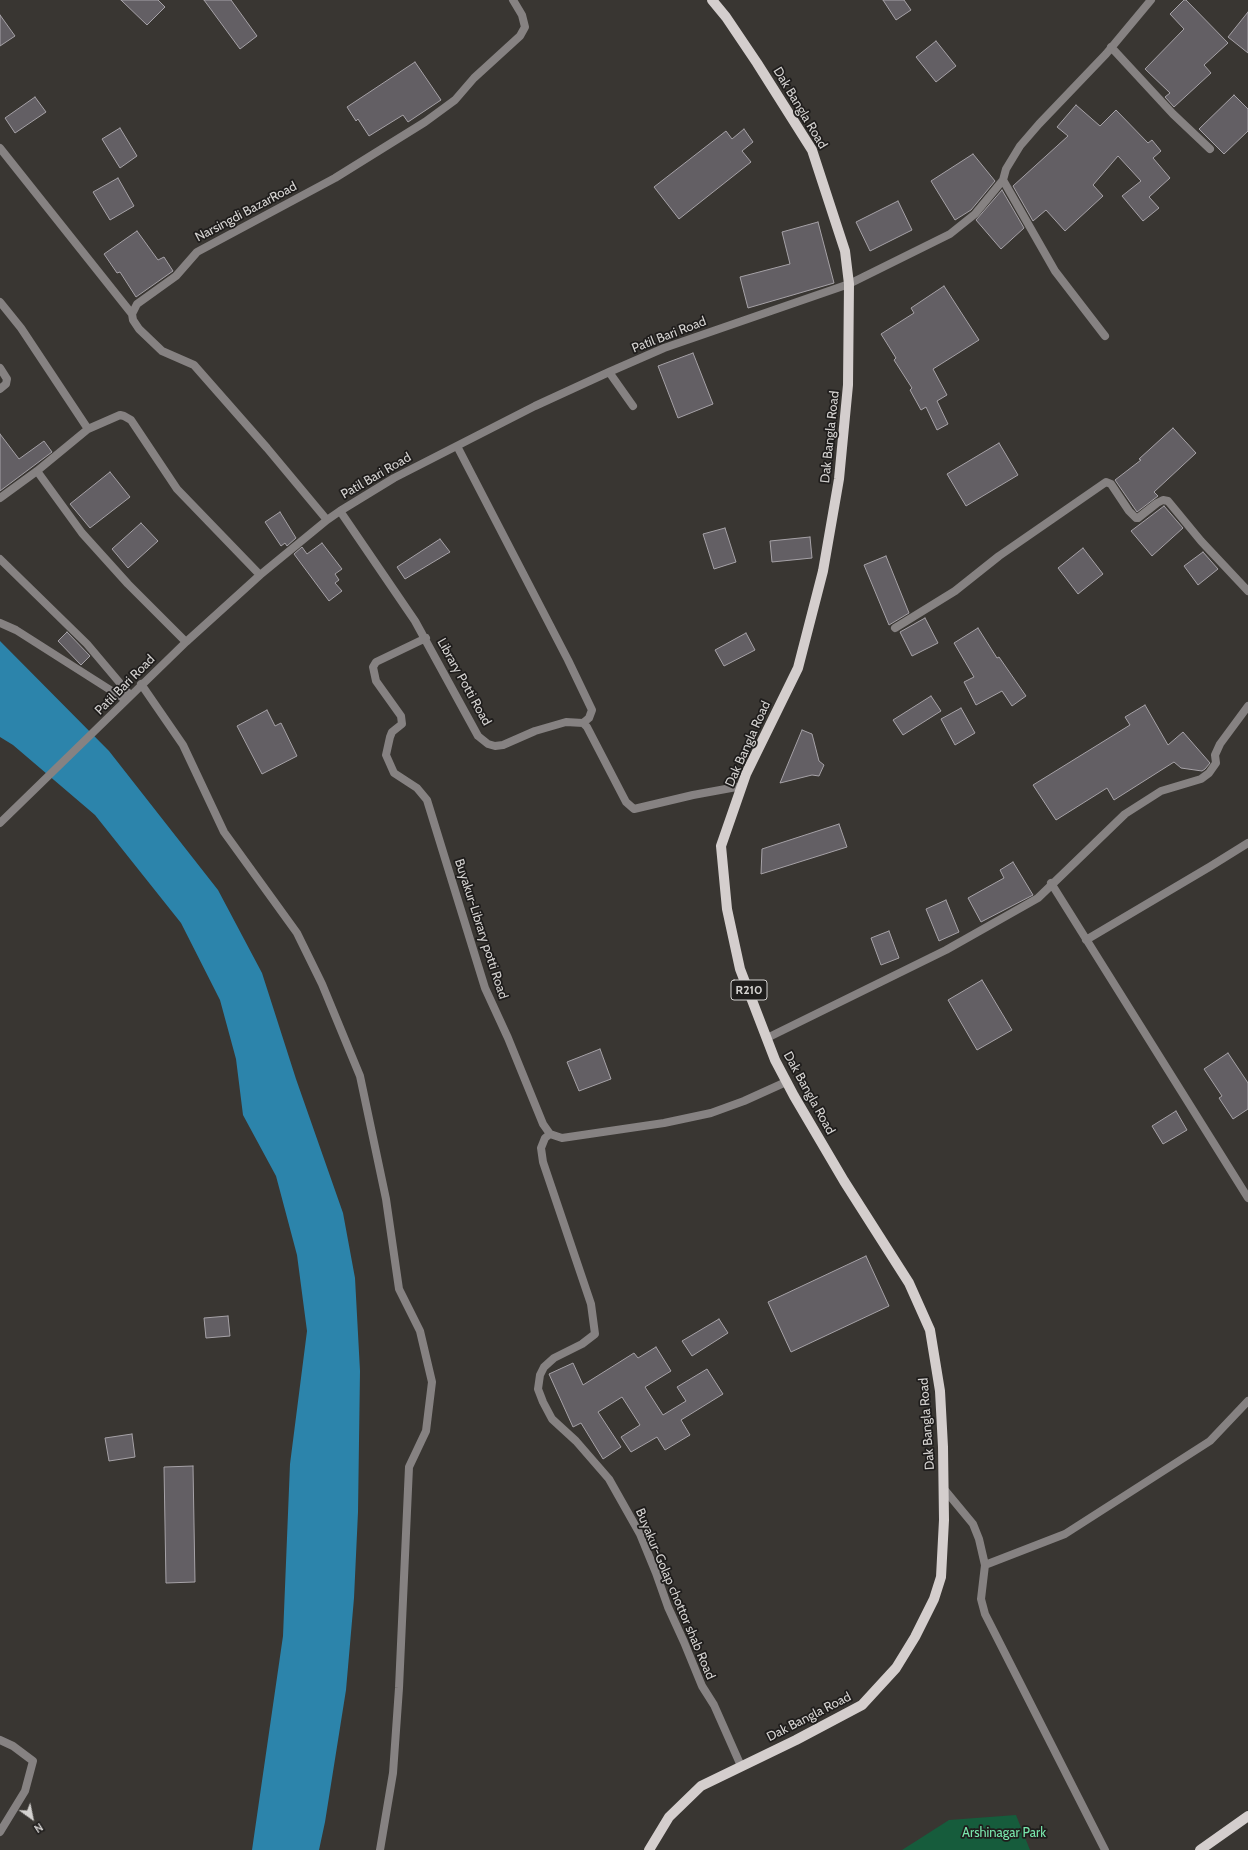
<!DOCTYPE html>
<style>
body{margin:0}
#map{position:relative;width:1248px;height:1850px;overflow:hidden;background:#393632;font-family:Cabin,sans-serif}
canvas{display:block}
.north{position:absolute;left:12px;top:1798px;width:40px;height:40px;-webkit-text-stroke:3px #1f1d1c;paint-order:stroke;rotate:147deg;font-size:11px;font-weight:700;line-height:16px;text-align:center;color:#d4d2d0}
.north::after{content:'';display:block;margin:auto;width:14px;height:18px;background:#d4d2d0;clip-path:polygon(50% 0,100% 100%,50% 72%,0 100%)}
</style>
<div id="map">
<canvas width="1248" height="1850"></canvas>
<div class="north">N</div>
</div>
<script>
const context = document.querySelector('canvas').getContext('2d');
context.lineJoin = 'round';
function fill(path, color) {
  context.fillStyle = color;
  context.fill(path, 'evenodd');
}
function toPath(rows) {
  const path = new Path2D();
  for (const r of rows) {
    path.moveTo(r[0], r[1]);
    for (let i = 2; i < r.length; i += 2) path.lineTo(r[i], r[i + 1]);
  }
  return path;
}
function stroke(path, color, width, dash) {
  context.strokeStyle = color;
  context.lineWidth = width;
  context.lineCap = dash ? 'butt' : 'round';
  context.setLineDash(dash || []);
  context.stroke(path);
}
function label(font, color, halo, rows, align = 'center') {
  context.font = font + ' Cabin,sans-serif';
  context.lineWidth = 3.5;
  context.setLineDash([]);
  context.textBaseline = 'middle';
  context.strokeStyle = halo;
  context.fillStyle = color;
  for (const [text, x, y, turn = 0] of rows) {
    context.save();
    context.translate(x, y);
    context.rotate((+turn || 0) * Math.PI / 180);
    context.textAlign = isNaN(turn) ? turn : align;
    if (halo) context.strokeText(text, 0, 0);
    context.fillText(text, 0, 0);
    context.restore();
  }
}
const green = toPath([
 [1016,1815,1030,1850,902,1850,949,1820]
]);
const water = toPath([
 [0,641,109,751,218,890,262,973,296,1079,343,1213,355,1278,360,1371,358,1512,354,1598,346,1690,325,1822,319,1850,252,1850,283,1636,290,1464,307,1331,297,1255,276,1176,243,1115,236,1059,220,1000,181,923,95,815,13,745,0,737]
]);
const building = toPath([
 [121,0,158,0,165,7,147,25,121,0],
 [204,0,231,0,257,36,240,49,204,0],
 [883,0,904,0,911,10,896,20,883,0],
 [1184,0,1186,0,1228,43,1204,65,1211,73,1174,107,1165,97,1170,93,1145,69,1184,29,1170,14,1184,0],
 [1248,12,1248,53,1228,37,1248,12],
 [0,15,15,36,0,46,0,15],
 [936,41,956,66,936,82,916,57,936,41],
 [415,62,441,100,408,122,403,115,369,136,358,119,356,121,347,107,415,62],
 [1234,95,1248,109,1248,131,1224,154,1199,129,1234,95],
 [35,97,46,112,15,133,5,118,35,97],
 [1076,105,1100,126,1116,110,1148,143,1152,140,1161,151,1153,158,1170,178,1149,197,1159,208,1143,221,1122,196,1141,181,1118,156,1093,185,1103,196,1065,231,1046,210,1033,221,1013,186,1068,136,1057,127,1076,105],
 [120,128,137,156,120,168,102,139,120,128],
 [744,129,753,142,742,151,751,162,679,219,654,187,726,131,732,139,744,129],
 [973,154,995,181,971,210,955,220,931,181,973,154],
 [118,178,134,206,110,220,93,192,118,178],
 [1002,190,1024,228,1001,249,976,220,1002,190],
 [898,201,912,230,870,251,856,222,898,201],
 [818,222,834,283,748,308,740,277,790,264,782,232,818,222],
 [137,231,158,260,164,257,173,271,136,297,120,272,117,273,104,254,137,231],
 [944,286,979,340,933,369,947,395,937,401,948,424,937,430,926,407,921,410,910,390,912,388,894,360,896,358,881,334,914,313,911,308,944,286],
 [693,353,713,404,678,418,658,366,693,353],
 [1173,428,1196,453,1154,492,1158,496,1137,512,1115,480,1141,460,1139,459,1173,428],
 [0,434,19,459,44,441,52,452,0,491,0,434],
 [999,443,1018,475,966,506,947,474,999,443],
 [110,472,130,497,90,528,70,504,110,472],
 [1164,506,1183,528,1152,556,1131,531,1164,506],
 [280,512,296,538,287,546,285,543,281,546,265,522,280,512],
 [141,523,158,541,128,568,112,549,141,523],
 [725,528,736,562,714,569,703,534,725,528],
 [810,537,812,558,772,562,770,541,810,537],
 [440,539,450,552,405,579,397,567,440,539],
 [322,543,342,569,335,574,339,580,335,583,342,591,329,601,294,554,302,547,307,554,322,543],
 [1083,548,1103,574,1078,594,1058,568,1083,548],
 [1203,552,1218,569,1198,585,1184,566,1203,552],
 [886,556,909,613,889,625,864,565,886,556],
 [925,618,938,643,912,656,900,632,925,618],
 [978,628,997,658,999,657,1026,696,1012,706,1002,691,976,705,964,682,974,677,954,643,978,628],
 [67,632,90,656,81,665,58,641,67,632],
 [746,633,755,650,724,666,715,650,746,633],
 [931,696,941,711,903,735,893,720,931,696],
 [1145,705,1168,745,1183,732,1210,763,1205,769,1202,771,1181,768,1174,762,1114,800,1107,788,1056,820,1033,785,1130,725,1125,717,1145,705],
 [961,708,975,733,955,745,941,719,961,708],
 [267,710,275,726,281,723,297,756,262,774,237,726,267,710],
 [802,730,812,734,819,761,824,765,819,776,812,775,780,783,802,730],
 [839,824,847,847,761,874,762,849,839,824],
 [1013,862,1033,895,981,922,968,898,1004,878,1000,870,1013,862],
 [946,900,959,932,939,941,926,909,946,900],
 [889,931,899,958,881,965,871,938,889,931],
 [982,980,1012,1030,977,1050,948,1000,982,980],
 [600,1049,611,1079,579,1091,567,1062,600,1049],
 [1228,1053,1248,1083,1248,1109,1233,1119,1219,1098,1222,1096,1204,1069,1228,1053],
 [1176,1111,1187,1130,1163,1144,1152,1126,1176,1111],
 [866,1256,889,1306,791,1352,768,1302,866,1256],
 [228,1316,230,1336,206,1338,204,1318,228,1316],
 [719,1319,728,1333,692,1356,682,1341,719,1319],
 [656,1347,671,1371,645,1387,663,1415,686,1401,677,1387,707,1369,723,1394,681,1420,690,1435,665,1450,657,1437,631,1452,621,1437,640,1425,622,1397,598,1412,621,1447,603,1459,581,1423,573,1427,549,1374,573,1363,583,1385,634,1353,638,1358,656,1347],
 [132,1434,135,1457,109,1461,105,1438,132,1434],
 [193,1466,195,1582,166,1583,164,1467,193,1466]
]);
const minor = toPath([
 [1111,47,1173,114,1210,149],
 [0,148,132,314],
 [1003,180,1055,271,1105,336],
 [0,302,21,328,88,429],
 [0,368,7,379,6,384,0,389],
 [609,372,633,406],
 [457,446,568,660,592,710,589,718,583,723],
 [37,471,82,533,128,584,186,642],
 [0,498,37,471,88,429,120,415,124,416,131,420,177,489,260,575],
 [340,511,415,621,478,736,488,744,495,746,503,745,535,731,566,722,583,723,587,727,626,802,634,809,693,795,742,786],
 [327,520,267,448,194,365,162,351,139,329,133,320,132,314,137,304,176,276,197,252,335,178,425,122,455,100,474,78,520,36,525,27,522,15,513,0],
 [0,559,87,644,130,695],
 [0,623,16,630,126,700],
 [895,628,955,591,999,556,1106,482,1111,484,1129,511,1136,518,1138,518,1157,503,1163,500,1168,501,1201,541,1248,591],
 [426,638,376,662,373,667,376,681,401,716,402,724,392,732,390,737,386,755,394,773,417,788,427,800,485,988,508,1038,543,1124,550,1134,562,1138,664,1123,711,1113,744,1101,786,1082],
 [141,684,183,745,224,832,297,933,322,984,360,1076,386,1199,399,1289,420,1331,432,1382,426,1431,409,1467,399,1688,393,1773,380,1850],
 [0,823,186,642,260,575,327,520,340,511,394,478,535,406,609,372,664,348,849,284,950,234,975,214,1003,180,1006,169,1020,146,1039,124,1106,54,1151,0],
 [1051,883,1248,1198],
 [1086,940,1211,866,1248,843],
 [767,1038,946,950,1038,898,1125,814,1161,791,1201,779,1209,773,1216,763,1215,755,1220,744,1248,706],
 [550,1134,545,1138,541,1148,543,1162,591,1304,595,1334,582,1344,554,1358,544,1367,540,1375,538,1389,543,1402,552,1419,576,1441,609,1479,640,1534,656,1573,668,1607,684,1642,702,1686,714,1705,741,1766],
 [944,1489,973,1524,979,1539,985,1565,981,1599,985,1614,1105,1850],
 [985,1565,1065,1534,1210,1441,1248,1401],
 [0,1740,13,1746,33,1761,25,1791,0,1832]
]);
const primary = toPath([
 [649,1850,669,1817,701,1786,796,1740,862,1705,896,1668,915,1637,934,1599,941,1577,944,1520,943,1447,940,1391,930,1330,909,1283,844,1181,794,1096,775,1060,740,969,727,909,721,846,746,774,798,668,823,571,839,479,848,385,849,284,845,251,812,150,757,63,726,17,712,0],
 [1200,1850,1248,1816]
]);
const shields = [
 [749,990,36]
];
const shieldNames = [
 ["R210",749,990]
];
const streetNames = [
 ["Dak Bangla Road",800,108,59],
 ["Narsingdi BazarRoad",246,212,-28],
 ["Patil Bari Road",669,335,-21],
 ["Dak Bangla Road",830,437,-84],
 ["Patil Bari Road",376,476,-30],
 ["Library Potti Road",464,682,61],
 ["Patil Bari Road",125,685,-45],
 ["Dak Bangla Road",748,744,-66],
 ["Buyakur-Library potti Road",481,929,72],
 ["Dak Bangla Road",809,1093,61],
 ["Dak Bangla Road",927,1424,-94],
 ["Buyakur-Golap chottor shab Road",675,1594,67],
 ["Dak Bangla Road",809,1717,-27]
];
const parkNames = [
 ["Arshinagar Park",1004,1833]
];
fill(green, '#165c3c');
fill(water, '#2c84ab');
fill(building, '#635f64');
stroke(building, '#a6a2a7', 1);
stroke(minor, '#868282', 8);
stroke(primary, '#d4cecd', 10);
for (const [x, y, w] of shields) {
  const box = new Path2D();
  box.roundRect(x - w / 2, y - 10, w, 20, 3);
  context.fillStyle = '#1f1d1c';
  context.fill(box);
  stroke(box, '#d4d2d0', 1);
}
label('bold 12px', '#d4d2d0', null, shieldNames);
label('13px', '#d4d2d0', '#1f1d1c', streetNames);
label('13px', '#79e6ac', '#1f1d1c', parkNames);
</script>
